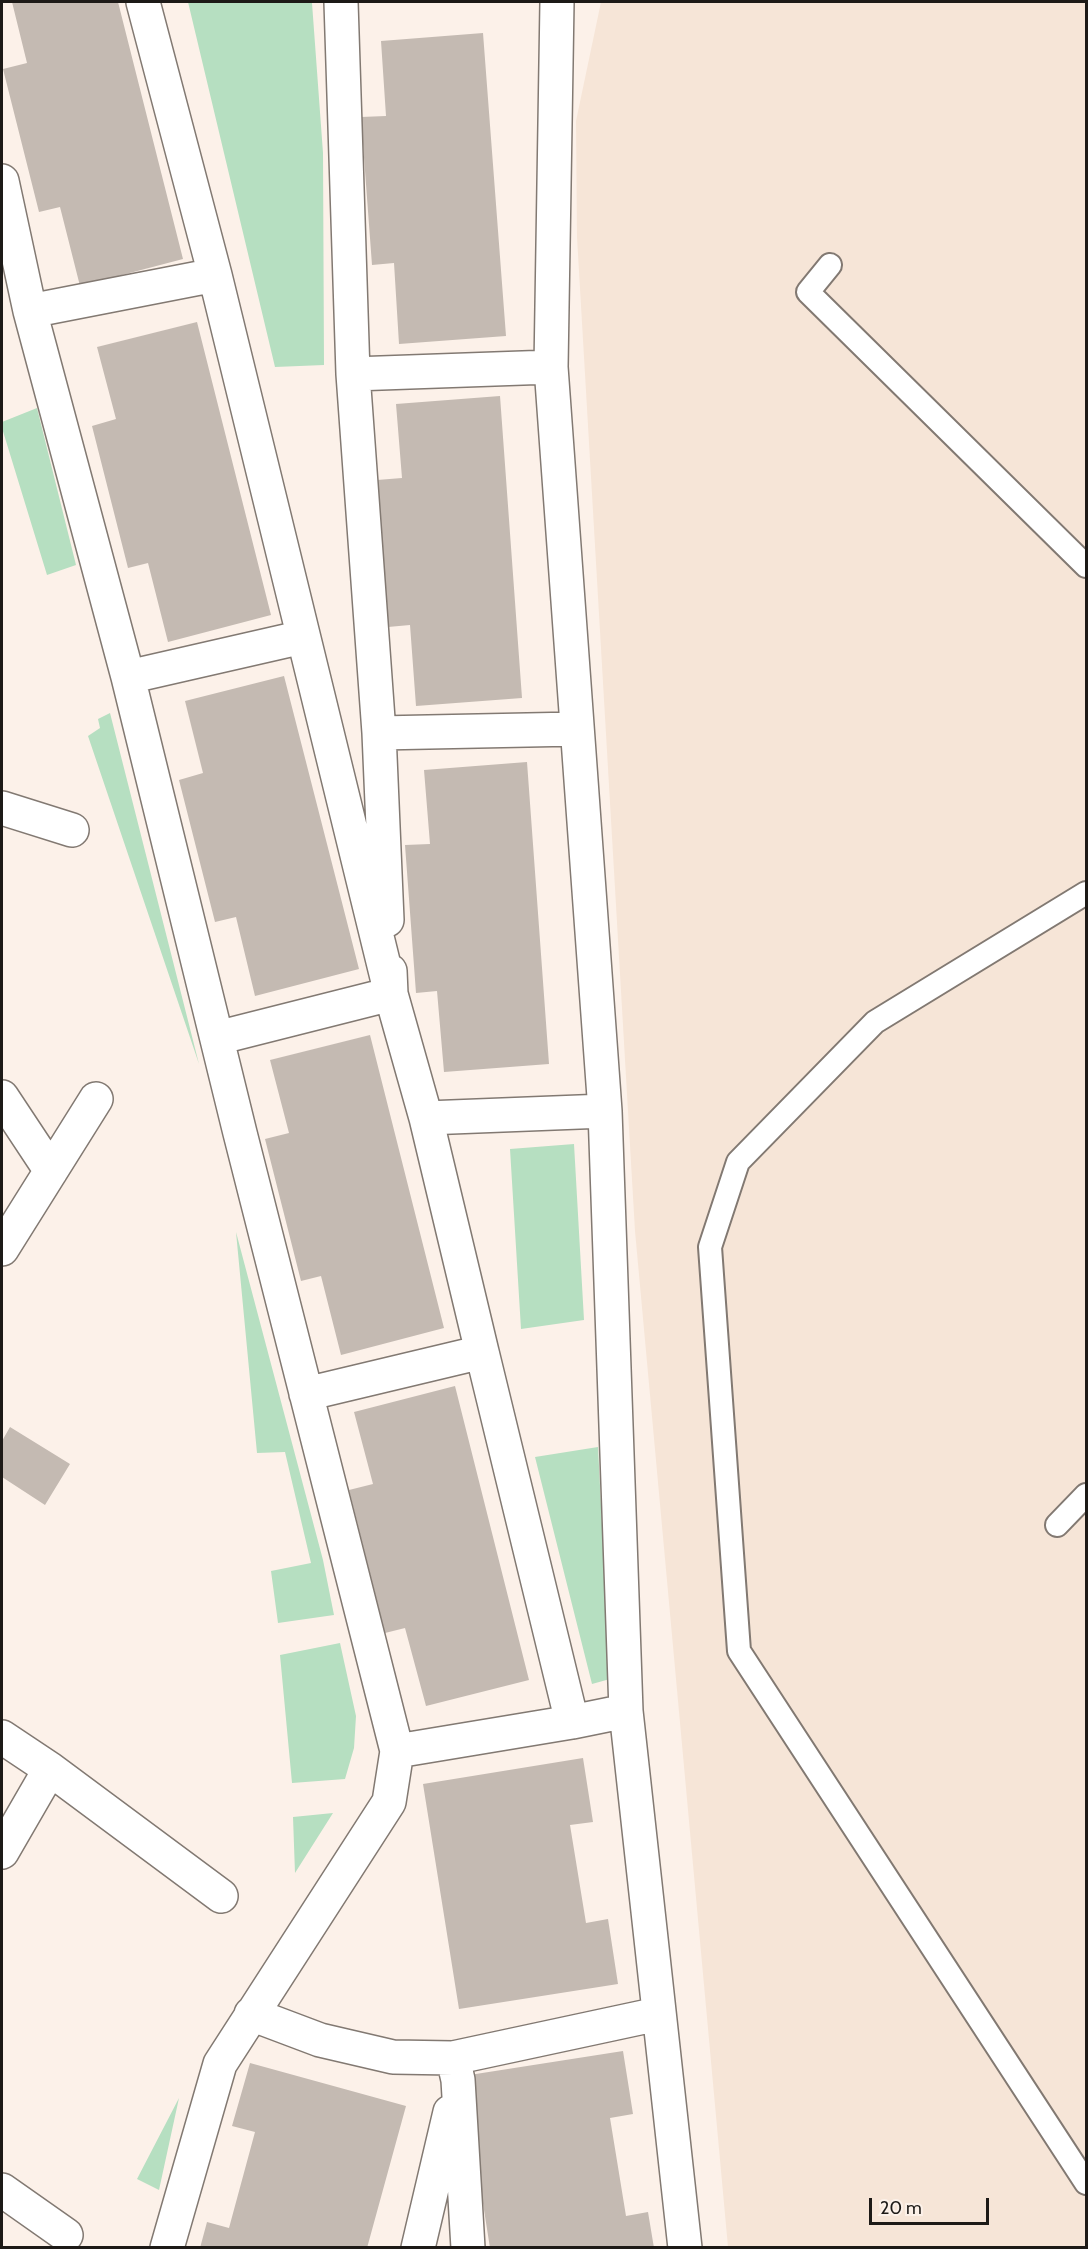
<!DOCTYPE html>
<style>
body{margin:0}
#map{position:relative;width:1088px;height:2249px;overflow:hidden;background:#fcf1e9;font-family:Cabin,sans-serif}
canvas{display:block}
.frame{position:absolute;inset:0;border:3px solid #1d1a17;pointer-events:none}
.scale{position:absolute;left:869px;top:2198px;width:120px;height:27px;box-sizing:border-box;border:3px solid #1d1a17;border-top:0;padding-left:8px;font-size:18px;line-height:21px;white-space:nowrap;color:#1d1a17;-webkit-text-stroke:4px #fcf1e9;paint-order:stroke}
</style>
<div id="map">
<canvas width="1088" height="2249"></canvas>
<div class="frame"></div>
<div class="scale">20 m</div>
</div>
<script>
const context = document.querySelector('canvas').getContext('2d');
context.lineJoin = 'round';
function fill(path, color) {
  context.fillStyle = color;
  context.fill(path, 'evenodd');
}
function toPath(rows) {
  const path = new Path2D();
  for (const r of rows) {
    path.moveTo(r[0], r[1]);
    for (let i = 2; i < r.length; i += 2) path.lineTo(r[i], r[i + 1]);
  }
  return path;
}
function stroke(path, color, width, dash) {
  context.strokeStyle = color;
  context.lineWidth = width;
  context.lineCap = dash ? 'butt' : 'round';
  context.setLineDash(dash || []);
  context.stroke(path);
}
const built = toPath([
 [601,2,1086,2,1086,2247,728,2247,635,1231,577,237,576,121]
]);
const green = toPath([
 [188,2,312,3,323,153,324,365,275,367],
 [37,408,76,565,47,575,2,428,2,422],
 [110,713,199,1064,88,736,100,728,98,719],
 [574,1144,584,1320,521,1329,510,1149],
 [236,1232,323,1560,334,1615,278,1623,271,1571,311,1563,285,1452,257,1453],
 [598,1447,610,1679,592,1684,535,1457],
 [340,1643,356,1716,354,1748,345,1779,292,1783,280,1655],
 [333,1813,295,1873,293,1817],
 [179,2098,159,2190,137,2179]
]);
const building = toPath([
 [12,2,118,2,183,259,80,286,60,207,39,212,3,69,27,63],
 [483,33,506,336,399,344,394,263,372,265,361,117,386,116,381,41],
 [197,322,271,615,168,642,148,563,128,568,92,426,116,419,97,347],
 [500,396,522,698,416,706,410,625,388,627,377,480,402,478,396,404],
 [284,676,359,969,255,996,236,917,215,922,179,780,203,773,185,701],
 [527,762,549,1064,444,1072,437,991,416,993,405,845,430,844,424,770],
 [370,1035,444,1328,341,1355,321,1276,301,1281,265,1139,289,1133,270,1060],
 [455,1386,529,1680,426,1706,405,1628,385,1633,349,1490,373,1484,354,1412],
 [10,1427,70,1464,45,1505,2,1477,2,1441],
 [583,1758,593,1822,570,1825,586,1923,608,1919,618,1984,459,2009,423,1784],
 [623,2051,633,2114,610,2118,626,2216,648,2212,654,2248,490,2248,463,2076],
 [250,2063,406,2106,367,2248,200,2248,207,2222,229,2228,255,2132,232,2126]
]);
const lane = toPath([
 [830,265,808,292,1086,566],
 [1086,893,875,1022,738,1162,710,1247,739,1651,1086,2183],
 [1057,1525,1086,1495]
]);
const street = toPath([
 [143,2,215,275,391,994,426,1118,482,1352,306,1394],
 [341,2,353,374,379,733,387,920],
 [557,2,551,367,605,1111,626,1711,685,2248],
 [2,181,30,311,128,677,240,1133,397,1751,389,1802,220,2064,167,2248],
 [30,311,215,275],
 [353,374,551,367],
 [128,677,303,637],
 [379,733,577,729],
 [2,808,72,830],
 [217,1038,391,994,390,971],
 [2,1097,51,1171],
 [426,1118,605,1111],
 [2,1249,96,1099],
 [482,1352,572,1722],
 [2,1737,50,1769,221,1896],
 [397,1751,572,1722,626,1711],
 [2,1852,50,1769],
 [251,2014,320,2040,393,2057,453,2058,658,2014],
 [453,2058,458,2080,468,2248],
 [2,2190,66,2235],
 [418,2248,450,2112]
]);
fill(built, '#f6e5d7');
fill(green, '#b6dfc1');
fill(building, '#c4bab2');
stroke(lane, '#827972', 26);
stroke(street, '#827972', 36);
stroke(lane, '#fff', 22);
stroke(street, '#fff', 33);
</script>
